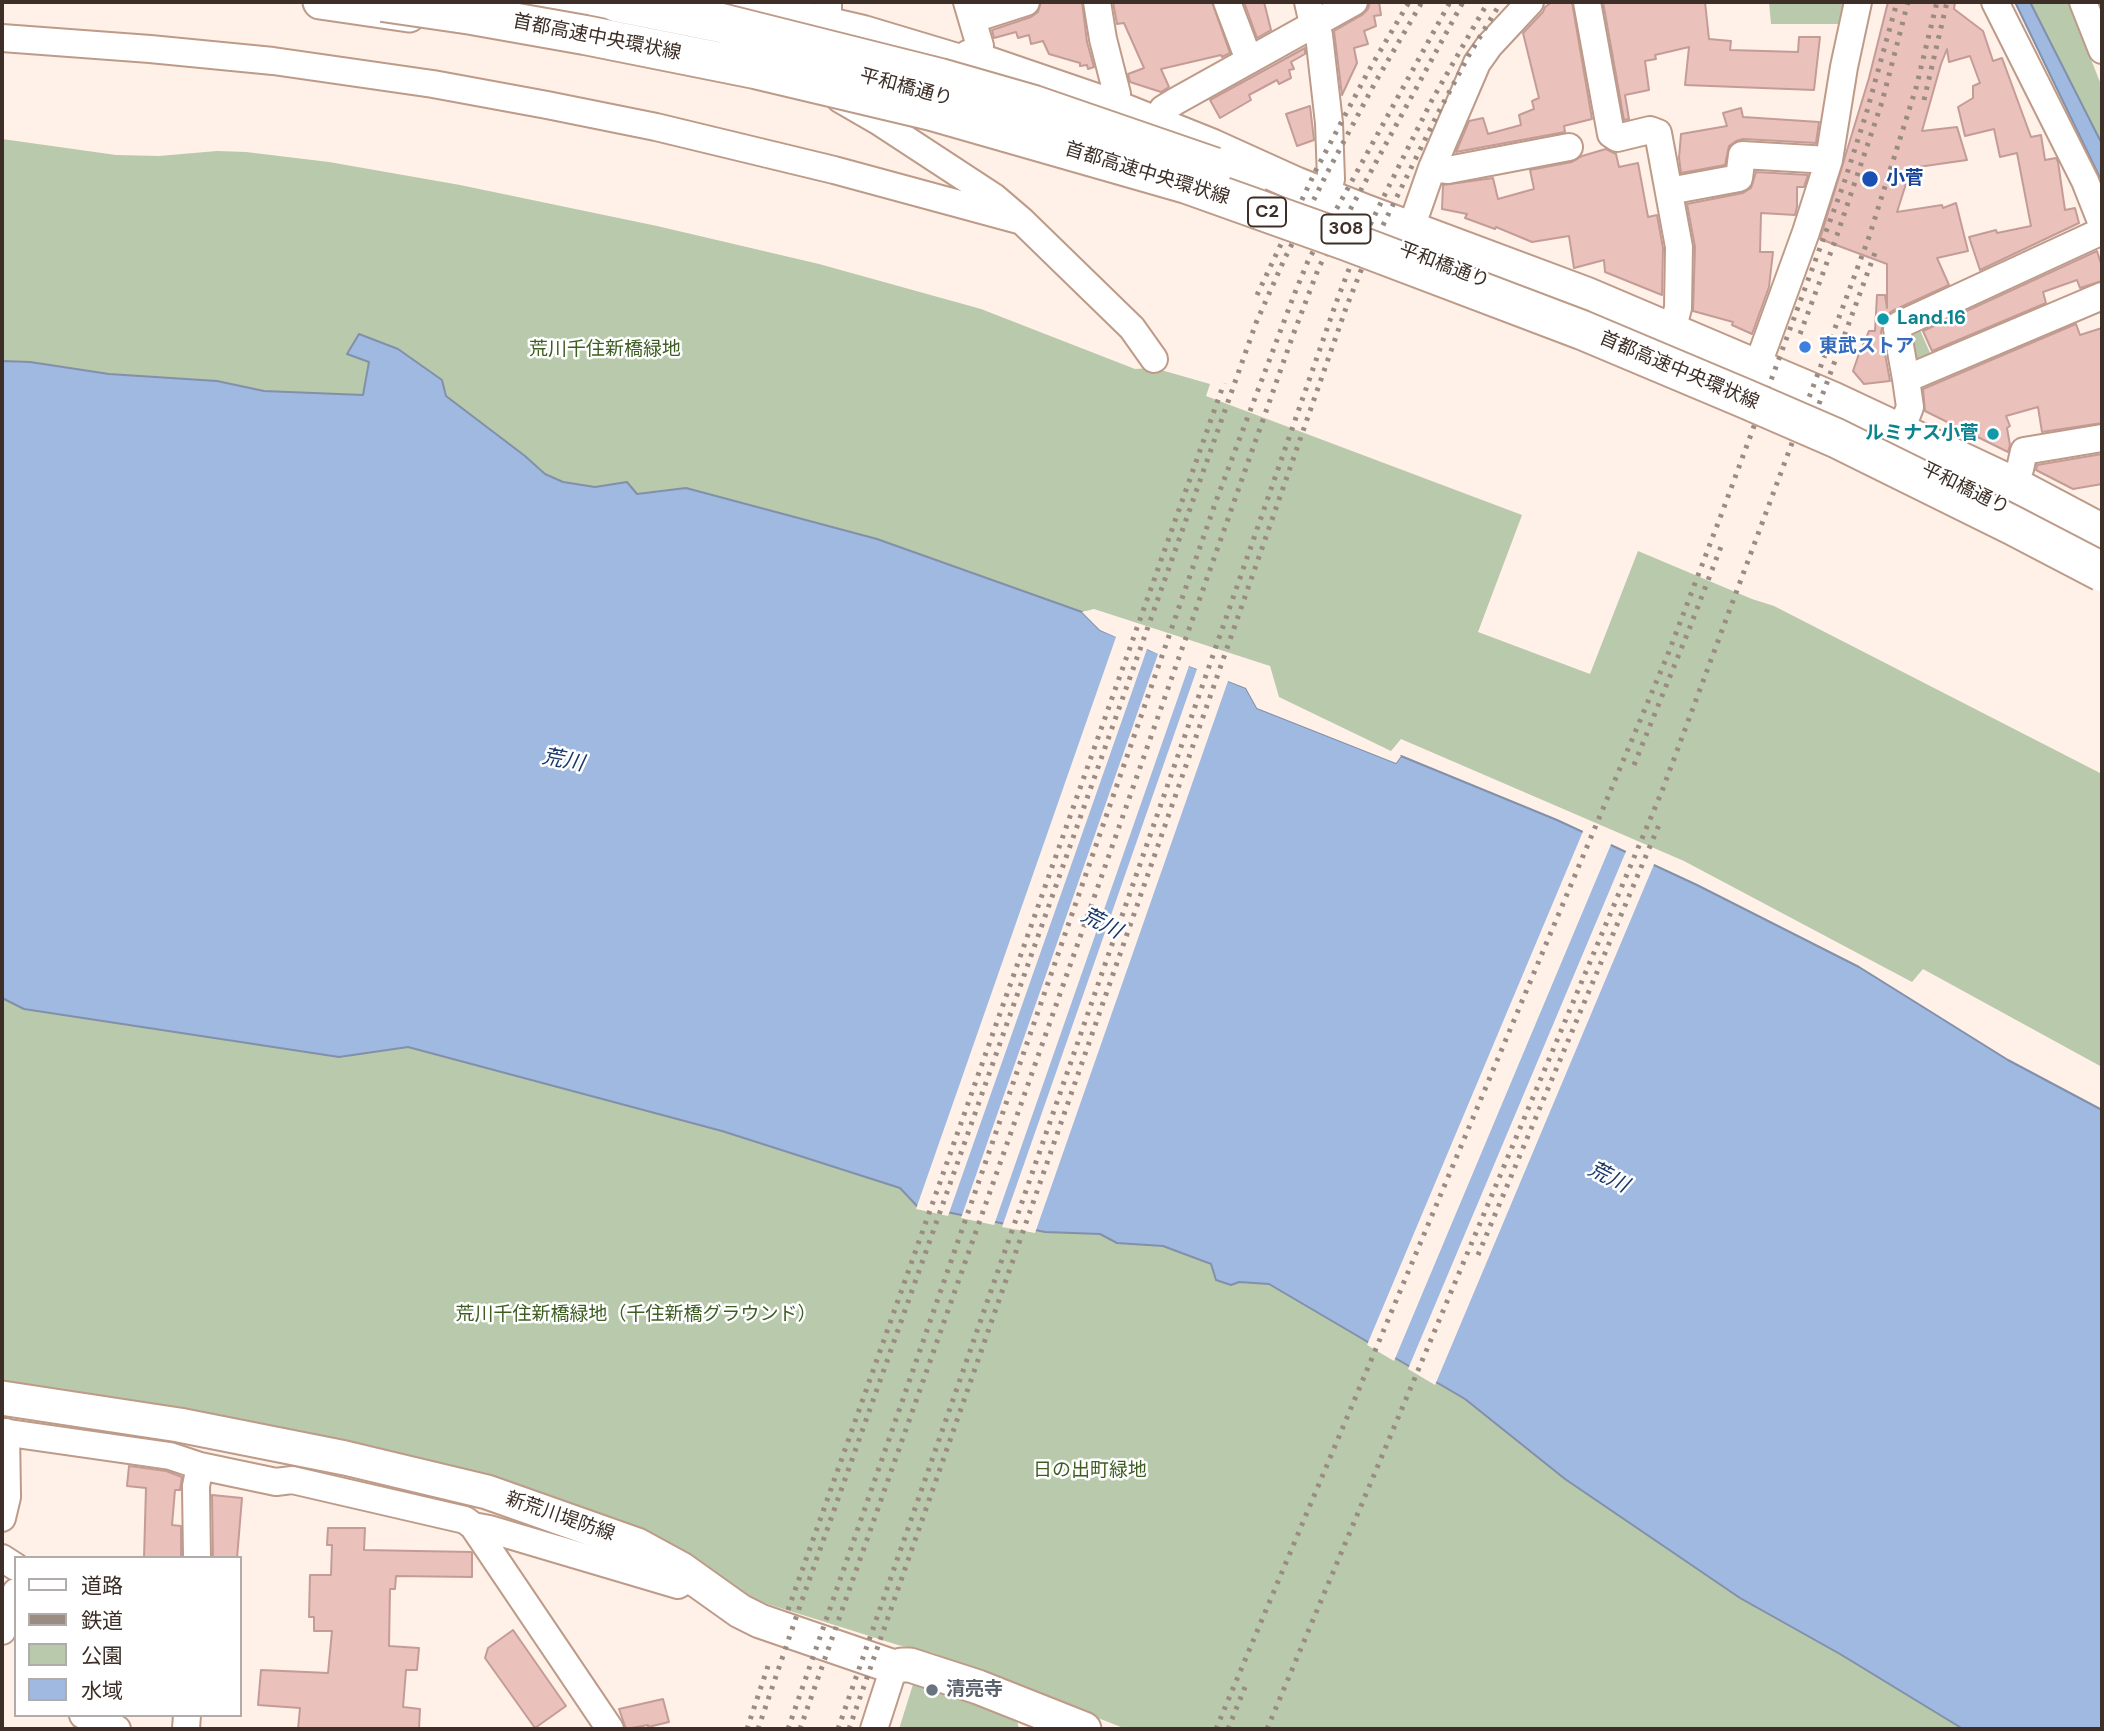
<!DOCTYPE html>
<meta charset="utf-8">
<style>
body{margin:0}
#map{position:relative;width:2104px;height:1731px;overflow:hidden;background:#fff0e8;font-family:"DM Sans","Noto Sans JP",sans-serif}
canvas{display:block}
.frame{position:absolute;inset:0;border:4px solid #3d2f27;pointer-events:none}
.legend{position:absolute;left:14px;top:1556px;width:228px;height:161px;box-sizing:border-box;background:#fff;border:2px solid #b1aca9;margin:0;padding:9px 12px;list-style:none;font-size:21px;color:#3d2f27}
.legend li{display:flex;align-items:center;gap:14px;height:35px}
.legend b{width:35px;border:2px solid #b1aca9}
</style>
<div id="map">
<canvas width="2104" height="1731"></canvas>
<div class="frame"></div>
<ul class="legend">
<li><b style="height:9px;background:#fff"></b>道路</li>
<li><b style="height:9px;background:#9a8b83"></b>鉄道</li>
<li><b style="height:19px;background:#b8c9ac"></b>公園</li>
<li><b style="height:19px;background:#9fb9e1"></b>水域</li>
</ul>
</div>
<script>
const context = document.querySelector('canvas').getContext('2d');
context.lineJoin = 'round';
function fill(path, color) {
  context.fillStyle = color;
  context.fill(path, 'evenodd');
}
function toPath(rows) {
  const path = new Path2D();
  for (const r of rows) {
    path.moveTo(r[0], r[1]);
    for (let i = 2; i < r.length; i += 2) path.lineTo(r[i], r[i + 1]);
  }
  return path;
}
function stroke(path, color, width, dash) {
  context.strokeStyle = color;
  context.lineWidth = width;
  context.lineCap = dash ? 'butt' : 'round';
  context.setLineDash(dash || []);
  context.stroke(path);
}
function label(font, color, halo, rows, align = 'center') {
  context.font = font + ' "DM Sans","Noto Sans JP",sans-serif';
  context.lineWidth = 5;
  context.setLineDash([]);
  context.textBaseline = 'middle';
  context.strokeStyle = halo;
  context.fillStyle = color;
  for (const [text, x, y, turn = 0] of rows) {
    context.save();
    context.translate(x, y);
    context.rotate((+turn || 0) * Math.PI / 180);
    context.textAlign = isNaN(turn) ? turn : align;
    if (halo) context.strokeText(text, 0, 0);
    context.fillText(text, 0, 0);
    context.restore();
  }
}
const green = toPath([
 [1769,2,1845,2,1841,24,1771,24],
 [2030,2,2068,2,2102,87,2102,144],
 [2,139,116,155,159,156,217,151,246,152,329,162,460,185,657,226,819,264,981,309,1135,369,1154,368,1210,384,1206,396,1522,515,1478,632,1590,674,1638,551,1752,599,1774,606,2102,774,2102,1067,1923,969,1912,982,1684,861,1401,739,1391,751,1279,697,1270,666,1094,609,1082,612,877,539,686,488,637,494,626,482,595,487,563,482,545,474,525,456,446,396,442,380,398,349,385,343,348,354,369,362,364,396,264,391,217,381,109,374,30,362,2,361],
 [1916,321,1934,362,1908,373,1900,328],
 [2,998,24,1009,339,1057,408,1047,722,1131,900,1188,917,1206,1045,1232,1100,1234,1117,1243,1163,1246,1211,1265,1239,1282,1269,1284,1465,1399,1565,1479,1740,1598,1840,1654,1963,1729,1126,1729,933,1653,898,1645,752,1599,656,1536,478,1473,429,1460,263,1424,152,1404,2,1383],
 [915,1678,1015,1713,1019,1729,899,1729]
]);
const water = toPath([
 [2015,2,2030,2,2102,144,2102,182,2015,2],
 [359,334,398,349,442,380,446,396,525,456,545,474,563,482,595,487,627,482,637,494,686,488,877,539,1082,612,1100,630,1246,688,1257,708,1396,763,1401,756,1557,820,1697,885,1859,967,2008,1060,2102,1110,2102,1729,1963,1729,1840,1654,1740,1598,1565,1479,1465,1399,1269,1284,1239,1282,1231,1285,1216,1280,1211,1264,1163,1246,1117,1243,1100,1234,1045,1232,917,1206,900,1188,722,1131,408,1047,339,1057,24,1009,2,998,2,361,30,362,109,374,217,381,264,391,363,395,369,362,347,354,359,334]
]);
const pier = toPath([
 [1086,611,1102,627,1247,685,1259,705,1395,759,1398,755,1401,756,1396,763,1257,708,1246,688,1228,681,1035,1233,1002,1227,1197,669,1189,666,994,1225,961,1218,1158,654,1147,649,948,1216,916,1209,1116,637,1100,630,1082,612],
 [1584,829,1612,842,1394,1361,1367,1345],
 [1627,849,1655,862,1435,1385,1408,1369]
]);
const building = toPath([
 [1041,2,1082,2,1087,42,1094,67,1088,69,1087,65,1080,66,1080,63,1049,54,1043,41,1031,44,1029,35,1018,38,1016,32,994,38,992,30,1031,17,1038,12,1041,2],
 [1113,2,1212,2,1230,53,1222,57,1221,55,1161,69,1169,87,1161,92,1130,82,1128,74,1144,68,1124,23,1117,24,1113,2],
 [1244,2,1264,2,1271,30,1257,38,1244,2],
 [1370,2,1379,2,1381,15,1374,16,1376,26,1364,31,1368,44,1354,48,1357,63,1342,95,1334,31,1362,15,1368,9,1370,2],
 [1552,2,1572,2,1592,119,1564,126,1565,132,1456,152,1469,121,1483,118,1488,134,1521,125,1519,115,1534,109,1532,101,1539,98,1523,33,1543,12,1545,7,1552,2],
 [1603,2,1705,2,1709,39,1731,41,1730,50,1798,52,1799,37,1820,37,1814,90,1685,85,1689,47,1655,55,1656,59,1645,61,1649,90,1625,95,1629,119,1624,120,1603,2],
 [1888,2,1955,2,1954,9,1983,31,1993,61,2002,58,2031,137,2041,135,2045,160,2056,158,2058,162,2065,210,2075,208,2079,223,1980,270,1969,237,1996,230,1997,233,2031,226,2017,153,2000,157,1994,129,1965,136,1958,107,1973,98,1973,86,1980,83,1970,56,1949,62,1947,49,1941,64,1922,131,1957,127,1967,160,1911,168,1897,212,1942,205,1943,208,1956,203,1968,251,1937,258,1949,285,1892,311,1885,317,1881,332,1890,381,1864,384,1853,371,1861,348,1862,348,1869,331,1875,331,1877,295,1885,295,1887,308,1887,264,1820,239,1869,78,1888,2],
 [1305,48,1305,54,1291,62,1294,69,1289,70,1291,78,1279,84,1277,80,1249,95,1251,100,1220,118,1210,100,1305,48],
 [1310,106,1314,140,1297,146,1286,114,1310,106],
 [1741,108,1743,117,1819,122,1816,143,1743,139,1736,141,1729,146,1725,165,1681,173,1679,158,1681,134,1727,126,1723,113,1741,108],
 [1606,149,1616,154,1619,167,1638,163,1648,217,1657,215,1663,248,1662,295,1605,272,1604,260,1574,268,1569,236,1532,242,1496,227,1495,229,1465,218,1467,214,1442,209,1443,185,1493,178,1498,199,1534,189,1530,170,1572,162,1582,156,1606,149],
 [1756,172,1808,175,1804,187,1797,187,1797,207,1795,215,1761,213,1760,252,1773,252,1769,287,1752,334,1732,325,1733,322,1693,311,1695,247,1687,204,1743,193,1751,188,1756,172],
 [2097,251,2102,267,2102,281,2080,288,2077,280,2043,292,2046,303,1932,351,1923,331,2097,251],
 [2076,324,2080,335,2102,328,2102,423,2042,432,2038,407,2006,416,2010,426,2007,428,2010,445,2008,452,1925,411,1923,389,2076,324],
 [2102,454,2102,484,2073,489,2036,470,2037,465,2102,454],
 [129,1466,166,1471,182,1477,180,1490,175,1490,172,1525,181,1526,181,1558,144,1558,146,1488,127,1486,129,1466],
 [212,1495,242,1498,237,1558,213,1558,212,1495],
 [328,1528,365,1528,364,1550,471,1552,472,1553,472,1577,396,1576,395,1589,390,1589,389,1646,419,1648,417,1670,406,1670,403,1707,420,1709,419,1729,298,1729,300,1708,258,1705,261,1670,328,1673,332,1631,314,1631,314,1617,309,1617,310,1575,331,1575,332,1545,327,1545,328,1528],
 [513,1630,566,1706,535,1728,485,1658,488,1648,513,1630],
 [663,1699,669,1722,648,1727,648,1725,626,1729,619,1709,663,1699]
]);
const minor = toPath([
 [967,2,980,46,978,60],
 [1097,2,1103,39,1117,94,1112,106],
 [1227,2,1249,60],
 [1308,2,1313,24,1319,35,1329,123,1331,179,1327,197],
 [1587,2,1611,134,1617,138,1650,130,1658,133,1679,247,1678,308,1672,331],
 [1995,2,2085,181,2102,224],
 [2083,2,2102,50],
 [828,14,828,2],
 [973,19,1026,2],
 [2,38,150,49,273,61,433,84,547,105,656,127,834,170,1022,221],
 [840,99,878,121,994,197,1022,221,1132,328,1154,359],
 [1155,123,1163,109,1176,101,1354,2],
 [1829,160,1844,67,1858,2],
 [1432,168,1448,170,1569,147],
 [1669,191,1739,178,1742,155,1829,160,1806,232,1757,367],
 [1411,228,1432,168,1477,63,1489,46,1530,2],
 [2102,231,1899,325,1897,329,1906,379,2102,296],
 [1901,430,1910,407,1906,379],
 [2012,483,2020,469,2024,451,2102,438],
 [2,1432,170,1456,200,1466,276,1482,292,1480,465,1520,473,1526,610,1729],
 [2,1518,7,1497,6,1432],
 [473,1526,489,1529,678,1585,691,1577],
 [2,1558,16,1567],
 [197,1558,196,1486,200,1466],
 [2,1631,16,1592],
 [83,1715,117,1729],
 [186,1729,187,1715],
 [874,1729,894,1667]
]);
const major = toPath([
 [320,2,409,15],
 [969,57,1112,106,1212,146,1296,184,1364,211,1586,294,1833,399,2012,483,2102,531],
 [2,1398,179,1425,345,1458,487,1492,637,1545,681,1569,740,1611,760,1621,894,1667,902,1665,910,1665,978,1687,1084,1729]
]);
const highway = toPath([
 [513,2,604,17],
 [721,2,863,35,993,74],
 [1186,148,1249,179]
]);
const rail = toPath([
 [1924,100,1947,2],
 [1257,295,1316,170,1369,70,1409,2],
 [1800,334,1835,241,1882,102,1908,2],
 [1819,404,1876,250],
 [1634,765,1690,627,1722,544],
 [1478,1255,1661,820],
 [788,1610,1224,383],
 [747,1729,768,1666],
 [758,1729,801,1603,1256,323,1284,260,1326,175,1376,81,1422,2],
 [788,1729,1216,501,1294,295,1308,261,1450,2],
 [800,1729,1293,335,1319,267,1463,2],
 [838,1729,1336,303,1351,264,1390,184,1432,100,1488,2],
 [849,1729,1346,308,1362,268,1437,115,1469,55,1501,2],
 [1216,1729,1668,654,1723,510,1844,183,1867,111,1897,2],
 [1228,1729,1245,1687],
 [1267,1729,1662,791,1869,237,1916,88,1937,2]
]);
const highwayBridge = toPath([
 [383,2,472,15,585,35,755,69,932,111,1187,184,1347,241,1582,330,1746,399,1836,438,2012,525,2102,572],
 [616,2,721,23,940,78,1034,105,1214,167]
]);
const markers = [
 [1870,179,9,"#1a4fb4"],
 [1883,319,7,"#0f9aa8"],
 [1805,347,7,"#3f7fe0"],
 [1993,434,7,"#0f9aa8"],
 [932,1690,7,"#6b7280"]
];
const shields = [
 [1267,212,38],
 [1346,229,49]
];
const shieldNames = [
 ["C2",1267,212],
 ["308",1346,229]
];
const streetNames = [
 ["首都高速中央環状線",597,38,11],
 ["平和橋通り",906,88,15],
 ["首都高速中央環状線",1147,174,17],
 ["平和橋通り",1444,266,21],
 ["首都高速中央環状線",1679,371,23],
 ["平和橋通り",1965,489,26],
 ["新荒川堤防線",560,1517,19]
];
const transitNames = [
 ["小菅",1886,179]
];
const cultureNames = [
 ["Land.16",1897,319],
 ["ルミナス小菅",1979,434,"right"]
];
const shopNames = [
 ["東武ストア",1819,347]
];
const parkNames = [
 ["荒川千住新橋緑地",605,350],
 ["荒川千住新橋緑地（千住新橋グラウンド）",636,1315],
 ["日の出町緑地",1090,1471]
];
const worshipNames = [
 ["清亮寺",946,1690]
];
const waterNames = [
 ["荒川",563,761,11],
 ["荒川",1101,924,27],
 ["荒川",1608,1178,27]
];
fill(green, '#b8c9ac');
fill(water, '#9fb9e1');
stroke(water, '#8290a9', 2);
fill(pier, '#fff0e8');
fill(building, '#ebc1bc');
stroke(building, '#c49c97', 2);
stroke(minor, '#bd9b88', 30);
stroke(major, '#bd9b88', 37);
stroke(highway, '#bd9b88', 42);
stroke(minor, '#fff', 26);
stroke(major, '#fff', 33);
stroke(highway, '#fff', 38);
stroke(rail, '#9a8b83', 5, [3.5, 7]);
stroke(highwayBridge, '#bd9b88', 42, []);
stroke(highwayBridge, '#fff', 38);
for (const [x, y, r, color] of markers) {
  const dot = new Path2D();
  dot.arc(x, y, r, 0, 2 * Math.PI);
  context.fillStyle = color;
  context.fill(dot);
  stroke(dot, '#fff', 2.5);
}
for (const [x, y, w] of shields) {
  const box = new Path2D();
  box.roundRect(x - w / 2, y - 14.5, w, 29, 5);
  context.fillStyle = '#fff';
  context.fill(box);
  stroke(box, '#3d2f27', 2);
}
label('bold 18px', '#3d2f27', null, shieldNames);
label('19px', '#3d2f27', '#fff', streetNames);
label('bold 19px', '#164399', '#fff', transitNames, 'left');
label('bold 19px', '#0d838f', '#fff', cultureNames, 'left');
label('bold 19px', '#366cbe', '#fff', shopNames, 'left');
label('19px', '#3d5d21', '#fff', parkNames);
label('bold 19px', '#5b616d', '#fff', worshipNames, 'left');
label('italic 21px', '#19386a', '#fff', waterNames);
</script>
